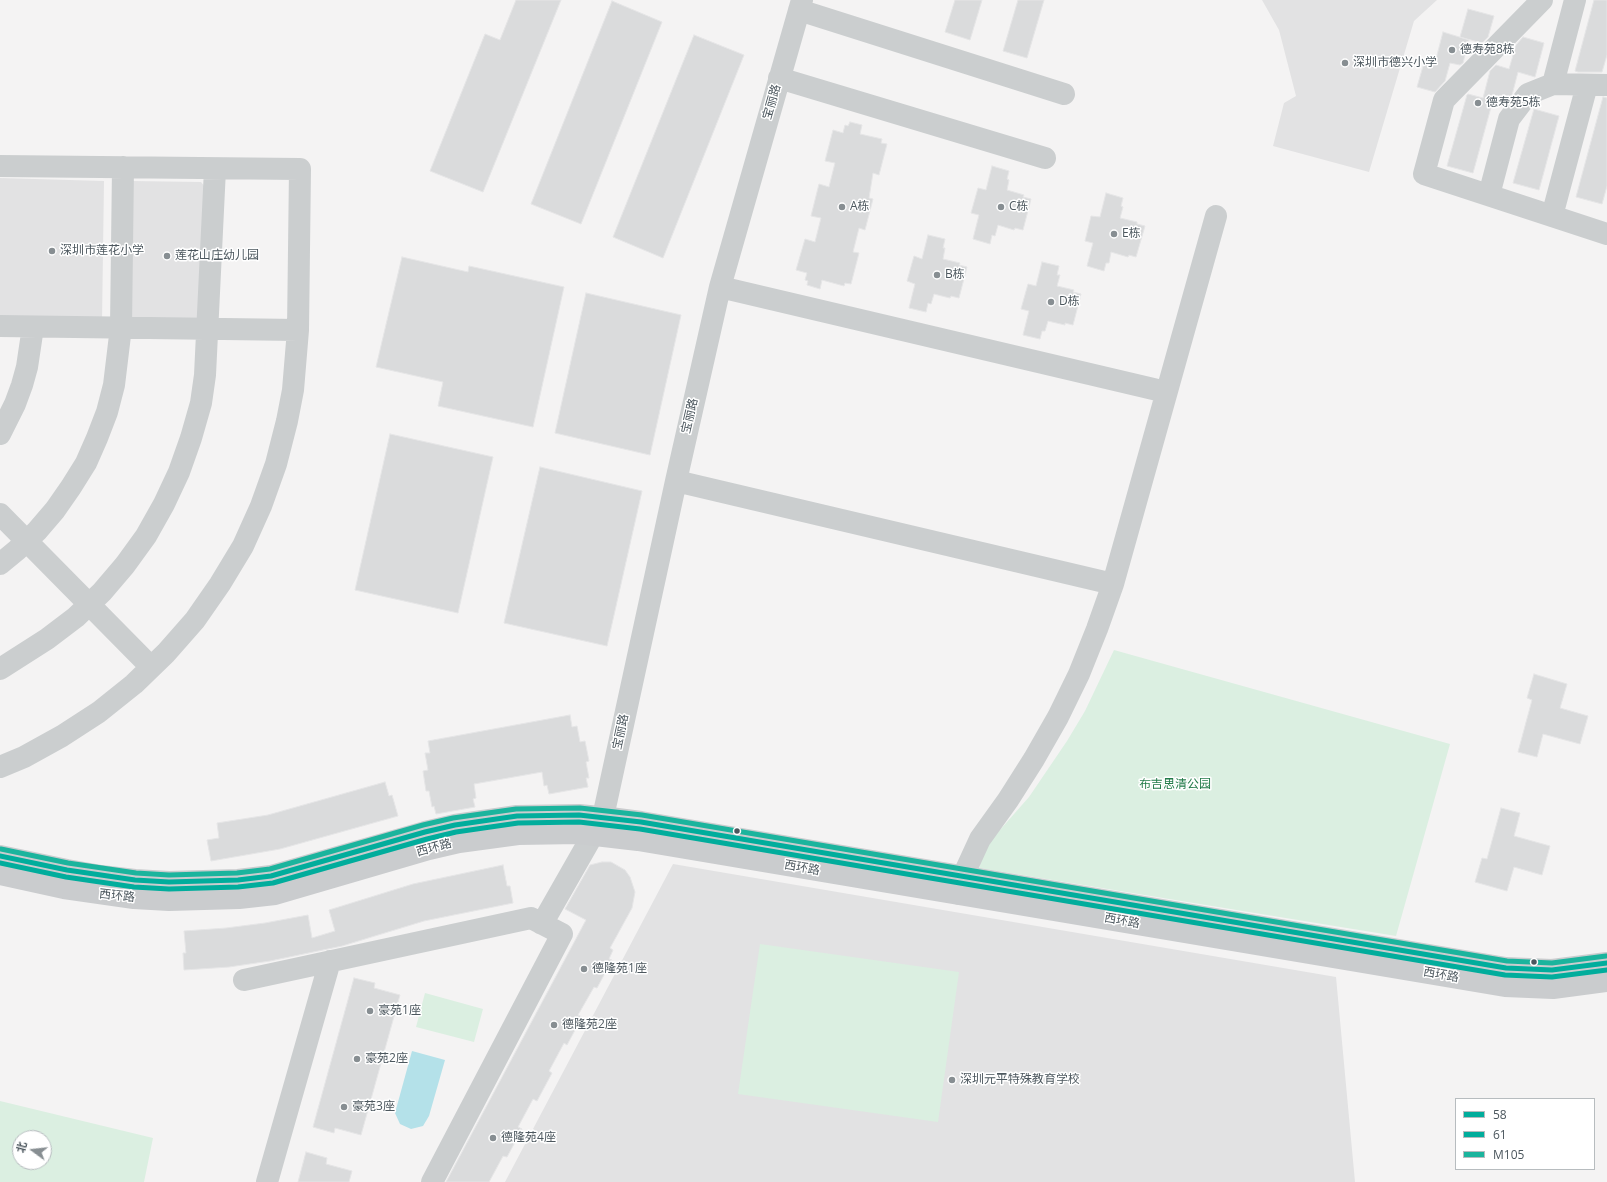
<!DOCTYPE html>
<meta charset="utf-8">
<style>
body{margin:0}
#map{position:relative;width:1607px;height:1182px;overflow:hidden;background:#f4f3f3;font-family:"Open Sans","Noto Sans SC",sans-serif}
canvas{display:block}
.legend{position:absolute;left:1455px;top:1098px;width:140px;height:72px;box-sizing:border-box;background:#fff;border:1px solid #b7bcbf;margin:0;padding:5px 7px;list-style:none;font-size:12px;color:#4c575e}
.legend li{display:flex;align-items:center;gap:8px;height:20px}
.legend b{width:20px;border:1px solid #b7bcbf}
.north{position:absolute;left:12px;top:1130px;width:40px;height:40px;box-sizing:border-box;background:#fff;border:1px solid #b7bcbf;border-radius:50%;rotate:285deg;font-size:11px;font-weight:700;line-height:16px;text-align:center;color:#4c575e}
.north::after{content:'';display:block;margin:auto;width:14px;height:18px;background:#878e92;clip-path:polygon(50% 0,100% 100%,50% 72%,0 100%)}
</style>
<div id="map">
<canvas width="1607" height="1182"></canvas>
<ul class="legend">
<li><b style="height:5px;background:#01ad9c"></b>58</li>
<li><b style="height:5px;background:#01ad9c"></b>61</li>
<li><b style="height:5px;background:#1bb49d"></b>M105</li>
</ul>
<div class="north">北</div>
</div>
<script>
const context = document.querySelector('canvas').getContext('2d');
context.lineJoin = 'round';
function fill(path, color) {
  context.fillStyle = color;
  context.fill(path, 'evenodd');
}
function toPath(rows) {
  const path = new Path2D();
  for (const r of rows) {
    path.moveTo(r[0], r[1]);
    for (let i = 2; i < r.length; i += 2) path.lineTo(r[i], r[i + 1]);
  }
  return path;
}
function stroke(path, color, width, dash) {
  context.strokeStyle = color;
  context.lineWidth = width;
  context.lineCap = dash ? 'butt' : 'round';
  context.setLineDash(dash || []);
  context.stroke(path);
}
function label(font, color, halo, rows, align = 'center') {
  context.font = font + ' "Open Sans","Noto Sans SC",sans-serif';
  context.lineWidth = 3;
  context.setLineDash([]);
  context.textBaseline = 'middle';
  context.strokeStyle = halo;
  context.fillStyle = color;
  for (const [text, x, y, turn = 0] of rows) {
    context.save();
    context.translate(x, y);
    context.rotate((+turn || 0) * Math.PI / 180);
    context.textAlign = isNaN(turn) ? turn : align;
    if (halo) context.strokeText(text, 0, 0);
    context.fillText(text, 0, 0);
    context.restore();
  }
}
const education = toPath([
 [1262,0,1437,0,1414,21,1369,172,1273,146,1284,103,1296,96,1279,30],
 [0,178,104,181,102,322,0,321],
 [131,181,201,182,206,188,204,324,128,323],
 [673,864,1336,977,1355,1182,505,1182]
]);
const green = toPath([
 [1114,650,1450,744,1396,936,979,868,984,848,1029,797,1067,741,1085,711],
 [760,944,959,972,938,1122,738,1094],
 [425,993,483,1009,474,1042,416,1027],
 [0,1101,153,1138,144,1182,0,1182],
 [20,1138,44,1138,44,1162,20,1162]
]);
const water = toPath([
 [412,1051,445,1060,429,1116,423,1126,411,1129,400,1124,395,1113]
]);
const building = toPath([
 [516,0,561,0,483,192,430,171,485,34,500,40,516,0],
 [955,0,982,0,970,40,945,32,955,0],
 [1018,0,1044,0,1027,58,1003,51,1018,0],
 [1594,0,1607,0,1607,55,1602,72,1578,72,1575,71,1594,0],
 [612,1,662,22,581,224,531,204,612,1],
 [1468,9,1494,16,1488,37,1482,43,1460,37,1468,9],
 [1443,32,1469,40,1463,63,1460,65,1450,63,1445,81,1435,92,1417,87,1426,56,1436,59,1443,32],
 [694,35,744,55,663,258,613,237,694,35],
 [1523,37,1544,43,1535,77,1518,72,1512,95,1505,104,1493,100,1473,173,1447,166,1467,95,1468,94,1483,98,1490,71,1496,65,1509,69,1516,45,1523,37],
 [1603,97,1607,98,1607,186,1602,204,1576,197,1603,97],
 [1534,109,1559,116,1539,190,1513,183,1534,109],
 [850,122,862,125,860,134,882,139,881,143,887,144,879,175,873,173,869,198,873,199,865,230,859,228,853,252,859,253,851,284,845,283,844,286,822,280,820,289,807,285,808,281,805,280,807,273,796,270,805,239,815,242,821,218,811,216,819,184,829,187,835,163,825,161,833,130,843,133,845,125,848,126,850,122],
 [992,166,1009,171,1007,179,1009,180,1007,190,1024,195,1023,197,1031,199,1023,230,1015,228,1014,230,998,225,995,236,992,235,990,244,973,239,979,215,971,213,978,188,986,190,992,166],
 [1106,193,1123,198,1121,206,1123,207,1120,218,1137,222,1137,224,1145,226,1136,257,1129,255,1128,257,1111,252,1109,263,1106,263,1104,271,1087,266,1093,243,1085,241,1091,216,1100,217,1106,193],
 [928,235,945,239,943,248,945,248,943,259,960,263,959,265,967,267,959,298,951,296,950,298,934,294,931,304,928,303,926,312,909,308,915,284,907,281,914,256,922,259,928,235],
 [402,257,468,272,469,266,564,287,533,427,438,406,443,382,376,367,402,257],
 [1042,262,1059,266,1057,275,1060,275,1057,286,1074,290,1073,292,1081,294,1073,325,1065,323,1065,325,1048,321,1045,331,1042,331,1040,339,1023,335,1029,311,1021,309,1028,284,1036,286,1042,262],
 [586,293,681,315,650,455,555,433,586,293],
 [390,434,493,457,458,613,355,590,390,434],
 [540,467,642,491,607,646,504,623,540,467],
 [1534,674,1567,684,1560,708,1588,716,1580,744,1543,734,1537,757,1518,752,1532,700,1527,698,1534,674],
 [570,715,572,727,577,726,580,742,585,741,589,761,586,762,589,778,586,778,588,787,549,794,547,785,544,786,542,772,474,784,476,798,473,799,475,807,436,814,434,806,432,807,429,791,426,791,423,771,428,770,425,753,430,753,428,741,570,715],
 [385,782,389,796,392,795,398,816,280,849,211,861,207,840,219,838,217,823,268,815,385,782],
 [1501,808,1520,813,1514,836,1550,846,1542,875,1514,867,1507,891,1475,882,1482,858,1487,859,1501,808],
 [602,862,611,862,625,870,630,877,635,892,632,908,610,948,613,950,609,959,612,960,597,988,594,987,578,1015,582,1017,567,1045,564,1043,549,1071,552,1073,537,1101,533,1099,518,1127,522,1129,507,1157,503,1156,489,1182,446,1182,586,920,565,909,590,865,602,862],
 [503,865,507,886,510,886,513,903,424,921,342,946,270,961,229,967,184,970,183,953,186,953,184,931,226,928,265,923,308,915,312,938,335,931,329,910,413,884,503,865],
 [354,978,375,983,374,988,400,995,361,1135,335,1128,334,1133,313,1127,354,978],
 [306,1152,327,1158,326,1164,352,1171,349,1182,298,1182,306,1152]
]);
const minor = toPath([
 [1542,0,1444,100,1424,174,1607,234],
 [799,10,1064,94],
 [779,78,1045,158],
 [1553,84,1575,0],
 [0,166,300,169,298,330,293,390,287,421,276,464,261,506,243,546,220,584,195,620,166,653,134,684,99,712,62,736,24,757,0,767],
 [1489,195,1509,119,1528,94,1553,84,1607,85],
 [1552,216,1587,85],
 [720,287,1166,392],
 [0,326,298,330],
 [0,434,15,404,22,385,27,367,33,327],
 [676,481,1113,584],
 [0,514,151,667],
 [0,564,17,550,37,531,55,510,71,487,86,463,97,438,107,412,114,385,121,327,123,167],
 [0,669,47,639,76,617,102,592,125,565,146,536,164,504,179,472,191,438,201,403,205,375,215,169],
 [960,894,963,876,980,839,1008,800,1034,759,1058,717,1079,674,1097,629,1113,584,1216,216],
 [542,924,603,817,676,481,720,287,802,0],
 [244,980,531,918,562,934,432,1182],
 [267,1182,330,961]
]);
const major = toPath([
 [0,856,67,870,101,876,135,880,169,882,238,880,271,876,425,832,455,825,517,816,579,815,610,818,641,822,1506,968,1552,970,1607,963],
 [0,874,64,888,134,898,169,900,239,898,275,894,429,849,459,842,518,834,578,833,638,840,1505,986,1553,988,1607,981]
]);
const bus1 = toPath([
 [0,856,67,870,135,880,169,882,238,880,271,876,425,832,455,825,517,816,579,815,641,822,1506,968,1552,970,1607,963]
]);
const bus2 = toPath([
 [0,863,66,877,134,887,169,889,238,887,273,883,427,839,456,832,518,823,579,822,640,829,1505,975,1552,977,1607,970]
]);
const bus3 = toPath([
 [1,849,68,863,136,873,169,875,237,873,270,869,423,825,453,818,516,809,580,808,642,815,1507,961,1552,963,1606,956]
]);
const markers = [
 [1452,50,4,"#878e92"],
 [1345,63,4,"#878e92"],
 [1478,103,4,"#878e92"],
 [842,207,4,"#878e92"],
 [1001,207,4,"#878e92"],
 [1114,234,4,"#878e92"],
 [52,251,4,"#878e92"],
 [167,256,4,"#878e92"],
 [937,275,4,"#878e92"],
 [1051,302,4,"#878e92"],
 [737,831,3.5,"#4c575e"],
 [1534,962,3.5,"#4c575e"],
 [584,969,4,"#878e92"],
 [370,1011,4,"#878e92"],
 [554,1025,4,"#878e92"],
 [357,1059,4,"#878e92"],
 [952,1080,4,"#878e92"],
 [344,1107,4,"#878e92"],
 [493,1138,4,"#878e92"]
];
const poiNames = [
 ["德寿苑8栋",1460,50],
 ["深圳市德兴小学",1353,63],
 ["德寿苑5栋",1486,103],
 ["A栋",850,207],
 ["C栋",1009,207],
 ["E栋",1122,234],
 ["深圳市莲花小学",60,251],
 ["莲花山庄幼儿园",175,256],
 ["B栋",945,275],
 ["D栋",1059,302],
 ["德隆苑1座",592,969],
 ["豪苑1座",378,1011],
 ["德隆苑2座",562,1025],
 ["豪苑2座",365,1059],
 ["深圳元平特殊教育学校",960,1080],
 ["豪苑3座",352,1107],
 ["德隆苑4座",501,1138]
];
const streetNames = [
 ["宝丽路",772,102,-74],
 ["宝丽路",690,416,-77],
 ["宝丽路",621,732,-78],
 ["西环路",434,848,-15],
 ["西环路",802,868,10],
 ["西环路",117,896,6],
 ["西环路",1122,921,10],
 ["西环路",1441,975,10]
];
const parkNames = [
 ["布吉思清公园",1175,785]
];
fill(education, '#e2e2e3');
fill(green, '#dbefe1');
fill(water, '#b4e1e9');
fill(building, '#dadbdc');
stroke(building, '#e5e5e6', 1);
stroke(minor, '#cbcecf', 22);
stroke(major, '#caccce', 22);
stroke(bus1, '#01ad9c', 5);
stroke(bus2, '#01ad9c', 5);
stroke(bus3, '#1bb49d', 5);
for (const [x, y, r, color] of markers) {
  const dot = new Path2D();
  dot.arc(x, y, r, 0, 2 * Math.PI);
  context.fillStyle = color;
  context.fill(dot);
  stroke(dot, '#fff', 1.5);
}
label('12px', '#4c575e', '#fff', poiNames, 'left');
label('12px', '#4c575e', '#fff', streetNames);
label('12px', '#227b49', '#fff', parkNames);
</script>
